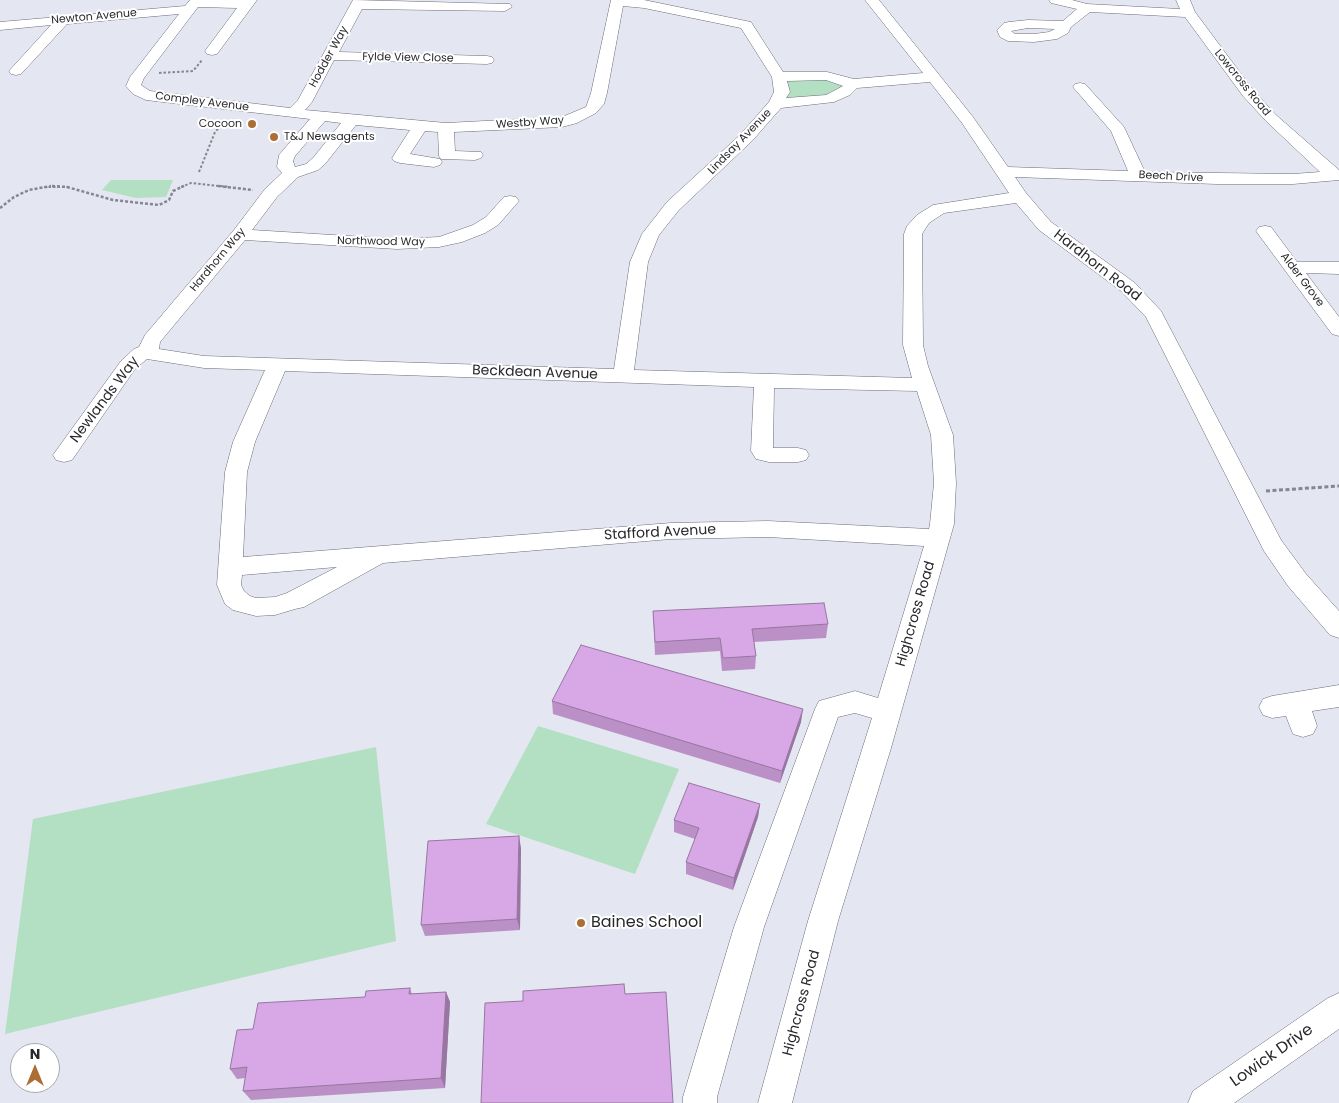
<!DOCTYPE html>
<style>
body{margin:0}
#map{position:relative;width:1339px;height:1103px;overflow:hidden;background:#e4e6f2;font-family:Poppins,sans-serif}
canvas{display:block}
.north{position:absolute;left:10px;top:1043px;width:50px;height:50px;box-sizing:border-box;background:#fff;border:1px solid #a9a9ab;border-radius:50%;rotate:0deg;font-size:14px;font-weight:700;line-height:20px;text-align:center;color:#27272c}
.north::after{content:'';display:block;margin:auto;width:18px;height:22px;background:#ad6e35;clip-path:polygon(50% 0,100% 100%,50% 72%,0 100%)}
</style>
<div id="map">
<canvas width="1339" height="1103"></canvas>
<div class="north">N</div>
</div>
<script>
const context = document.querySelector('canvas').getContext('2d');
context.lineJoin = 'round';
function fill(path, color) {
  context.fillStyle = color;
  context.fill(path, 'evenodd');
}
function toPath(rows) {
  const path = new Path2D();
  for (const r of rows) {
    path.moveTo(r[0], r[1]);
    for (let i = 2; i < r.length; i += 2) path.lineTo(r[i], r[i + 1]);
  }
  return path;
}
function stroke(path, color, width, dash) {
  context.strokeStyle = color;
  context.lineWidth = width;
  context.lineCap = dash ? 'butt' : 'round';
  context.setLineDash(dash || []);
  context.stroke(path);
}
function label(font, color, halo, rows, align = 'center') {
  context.font = font + ' Poppins,sans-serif';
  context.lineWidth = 4;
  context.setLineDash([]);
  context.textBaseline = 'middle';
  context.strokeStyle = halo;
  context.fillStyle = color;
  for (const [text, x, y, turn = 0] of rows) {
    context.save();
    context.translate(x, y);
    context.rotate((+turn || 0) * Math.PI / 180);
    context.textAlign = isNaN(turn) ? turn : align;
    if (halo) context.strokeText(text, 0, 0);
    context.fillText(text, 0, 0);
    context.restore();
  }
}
const green = toPath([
 [779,77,843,80,845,92,776,104],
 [111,180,173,180,166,197,136,198,102,190],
 [538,726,679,769,635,874,486,824],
 [376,747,396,941,5,1034,33,819]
]);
const pathFar2 = toPath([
 [159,73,193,71,202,60],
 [199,172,215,132,226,120],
 [44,187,68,187],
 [181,187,191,183,229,187]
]);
const pathFar1 = toPath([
 [52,186,67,187,113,200,159,205,169,200,173,191,184,186],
 [218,186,253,190],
 [0,208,14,197,29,190,51,186]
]);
const path = toPath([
 [1266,491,1339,486]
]);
const minor = toPath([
 [190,0,257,0,217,54,212,55,207,54,205,51,237,8,198,7,144,78,141,85,150,91,290,108,298,100,353,0,510,4,512,7,505,11,362,9,339,52,487,56,492,57,494,60,492,63,487,64,334,60,312,102,305,110,446,123,562,117,586,107,591,93,611,0,644,0,751,22,783,72,827,72,854,79,923,73,865,0,879,0,973,117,1008,167,1128,171,1111,131,1073,87,1075,84,1080,83,1085,84,1124,127,1145,172,1293,174,1320,172,1266,121,1243,96,1185,17,1090,12,1071,27,1068,33,1057,39,1034,42,1008,41,1000,37,997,30,1004,23,1009,22,1028,20,1063,21,1077,9,1051,3,1049,0,1072,0,1087,4,1180,9,1176,0,1190,0,1195,12,1253,90,1276,115,1339,170,1339,180,1293,184,1217,184,1015,177,1026,193,1051,222,1135,283,1161,311,1281,540,1306,574,1339,611,1339,638,1330,635,1288,586,1264,551,1146,317,1121,291,1039,230,1016,203,944,213,929,223,922,234,923,345,928,366,953,435,956,483,954,524,891,748,838,921,792,1103,758,1103,808,921,872,718,855,713,838,717,764,927,717,1097,717,1103,683,1103,683,1097,734,927,815,709,819,701,855,691,878,698,924,546,768,537,671,539,383,563,304,607,295,609,275,615,256,616,233,610,225,604,217,585,225,472,233,442,265,370,204,368,147,359,135,369,72,460,64,462,56,460,53,455,121,361,134,349,139,347,145,335,234,230,265,189,282,173,277,167,279,155,310,119,146,100,133,94,126,86,130,77,179,14,67,24,21,74,16,75,11,74,9,71,51,25,0,30,0,22,185,6,190,0],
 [623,6,644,8,741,28,772,77,774,92,769,102,740,135,667,202,642,234,630,262,614,369,204,356,159,349,160,342,245,240,397,249,439,247,462,242,485,233,498,225,519,201,516,197,510,196,504,197,486,217,473,225,439,237,397,239,252,230,277,197,298,177,318,170,325,164,356,125,410,130,392,158,394,161,400,163,434,167,440,165,442,162,440,159,410,154,425,131,438,132,439,156,441,159,475,160,481,158,483,155,481,152,455,151,454,132,562,127,577,123,596,113,604,104,607,93,623,6],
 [1028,28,1055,29,1049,32,1034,34,1015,34,1011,31,1028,28],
 [826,80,843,86,826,95,786,98,790,92,787,81,826,80],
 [930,82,962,123,1009,193,933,205,917,215,907,226,904,234,903,345,912,378,634,370,648,262,659,235,679,210,752,141,781,108,834,102,850,95,857,88,930,82],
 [325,121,341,123,313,158,306,164,295,167,293,161,295,156,325,121],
 [285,371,754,387,751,451,756,459,769,462,798,462,806,460,809,455,806,450,798,448,773,448,774,388,917,391,931,435,934,483,930,524,929,529,768,521,671,523,243,557,247,472,255,442,285,371],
 [337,567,287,593,275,597,256,598,250,596,244,591,241,585,242,575,337,567],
 [1265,226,1271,227,1297,262,1339,262,1339,274,1306,273,1339,317,1339,336,1332,334,1256,231,1259,227,1265,226],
 [1339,685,1339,707,1312,711,1317,726,1313,734,1303,737,1293,734,1286,716,1272,718,1263,715,1259,707,1263,699,1272,696,1339,685],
 [1339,993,1339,1029,1234,1103,1188,1103,1193,1091,1328,998,1339,993]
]);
const wall = toPath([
 [653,611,828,624,826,638,754,642,756,656,755,669,722,671,720,651,655,655],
 [552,701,801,722,780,783,553,714],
 [760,804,758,817,733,890,686,874,686,862,695,839,674,832,674,820],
 [521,848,520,930,425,936,421,925],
 [410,988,412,994,446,992,450,1002,445,1088,251,1100,243,1091,245,1078,237,1079,230,1069,253,1029,365,997]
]);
const shadedWall = toPath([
 [803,709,801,722,780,783,782,771],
 [760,804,758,817,733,890,734,878],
 [519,836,521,848,520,930,517,919],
 [446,992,450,1002,445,1088,441,1078]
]);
const building = toPath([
 [824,603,828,624,752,629,756,656,723,658,720,638,655,642,653,611,824,603],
 [581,645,803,709,782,771,552,701,581,645],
 [689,783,760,804,734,878,686,862,699,828,674,820,689,783],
 [519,836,517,919,421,925,428,841,519,836],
 [624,984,625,994,666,992,673,1103,481,1103,485,1003,523,1001,523,991,624,984],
 [410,988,409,994,446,992,441,1078,243,1091,247,1067,230,1069,237,1030,253,1029,258,1003,365,997,366,991,410,988]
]);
const markers = [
 [252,124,5,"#ad6e35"],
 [274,137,5,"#ad6e35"],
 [581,923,5,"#ad6e35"]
];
const farStreetnames = [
 ["Newton Avenue",94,17,-5],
 ["Hodder Way",329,57,-61],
 ["Fylde View Close",408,58,1],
 ["Lowcross Road",1242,83,51],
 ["Compley Avenue",202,102,7],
 ["Westby Way",530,123,-4],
 ["Lindsay Avenue",740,142,-46],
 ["Beech Drive",1171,177,3],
 ["Northwood Way",381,242,1],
 ["Hardhorn Way",218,260,-50],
 ["Alder Grove",1302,280,53]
];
const farPoinames = [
 ["Cocoon",242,124],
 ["T&J Newsagents",284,137,"left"]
];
const streetNames = [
 ["Hardhorn Road",1097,266,38],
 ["Beckdean Avenue",535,373,2],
 ["Newlands Way",105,400,-53],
 ["Stafford Avenue",660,533,-3],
 ["Highcross Road",916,614,-74],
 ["Highcross Road",802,1003,-75]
];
const nearPoinames = [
 ["Baines School",591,923]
];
const nearStreetnames = [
 ["Lowick Drive",1272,1056,-35]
];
fill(green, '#b3dfc3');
stroke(minor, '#6a6c76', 1);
stroke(pathFar2, '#85868f', 2, [2.5, 2]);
stroke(pathFar1, '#85868f', 2.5, [3, 2]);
stroke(path, '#85868f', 3, [4, 2.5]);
fill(minor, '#fff');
fill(wall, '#ba90c6');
fill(shadedWall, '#9776a1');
fill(building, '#d8a8e6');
stroke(building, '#9776a1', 1);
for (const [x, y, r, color] of markers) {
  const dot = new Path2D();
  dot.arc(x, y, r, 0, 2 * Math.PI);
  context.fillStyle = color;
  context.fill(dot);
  stroke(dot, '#fff', 2);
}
label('11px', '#27272c', '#fff', farStreetnames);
label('11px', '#27272c', '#fff', farPoinames, 'right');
label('14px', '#27272c', '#fff', streetNames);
label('16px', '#27272c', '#fff', nearPoinames, 'left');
label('16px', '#27272c', '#fff', nearStreetnames);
</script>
